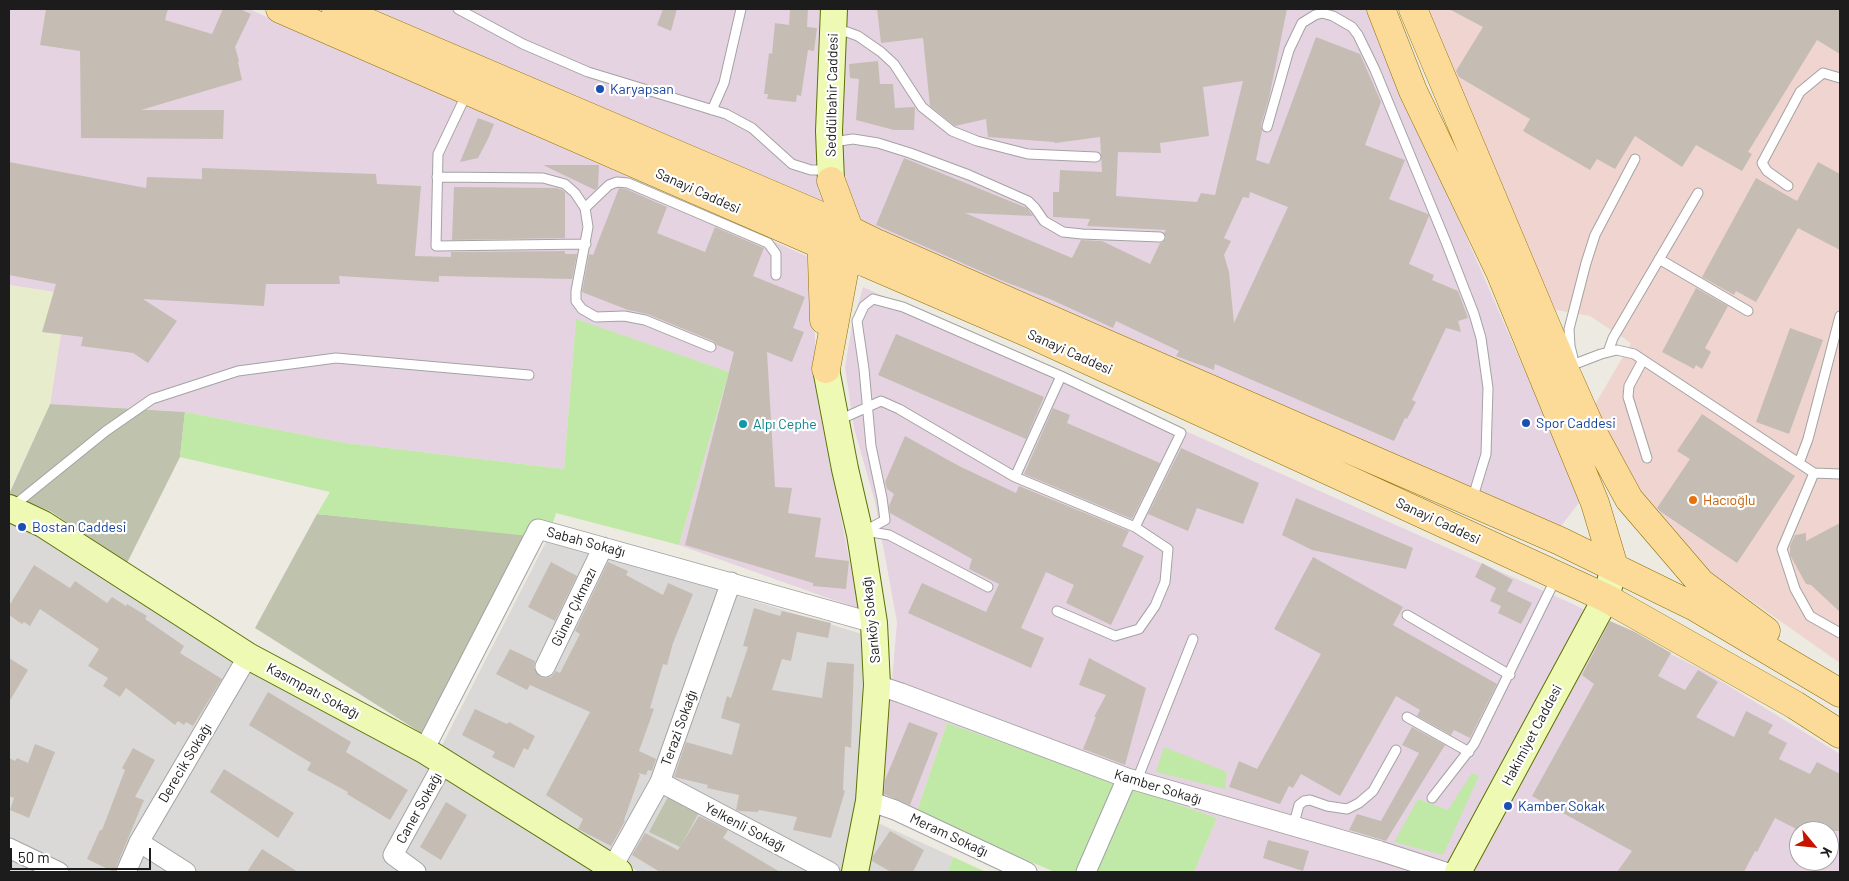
<!DOCTYPE html>
<meta charset="utf-8">
<style>
body{margin:0}
#map{position:relative;width:1849px;height:881px;overflow:hidden;background:#edeae1;font-family:Barlow,sans-serif}
canvas{display:block}
.frame{position:absolute;inset:0;border:10px solid #1c1c1c;pointer-events:none}
.north{position:absolute;left:1789px;top:821px;width:50px;height:50px;box-sizing:border-box;background:#fff;border:1px solid #a4a4a4;border-radius:50%;rotate:118deg;font-size:14px;font-weight:700;line-height:20px;text-align:center;color:#1c1c1c}
.north::after{content:'';display:block;margin:auto;width:18px;height:22px;background:#c71400;clip-path:polygon(50% 0,100% 100%,50% 72%,0 100%)}
.scale{position:absolute;left:10px;top:848px;width:141px;height:22px;box-sizing:border-box;border:2px solid #1c1c1c;border-top:0;padding-left:6px;font-size:15px;line-height:18px;white-space:nowrap;color:#1c1c1c;-webkit-text-stroke:4px #fff;paint-order:stroke}
</style>
<div id="map">
<canvas width="1849" height="881"></canvas>
<div class="frame"></div>
<div class="north">K</div>
<div class="scale">50 m</div>
</div>
<script>
const context = document.querySelector('canvas').getContext('2d');
context.lineJoin = 'round';
function fill(path, color) {
  context.fillStyle = color;
  context.fill(path, 'evenodd');
}
function toPath(rows) {
  const path = new Path2D();
  for (const r of rows) {
    path.moveTo(r[0], r[1]);
    for (let i = 2; i < r.length; i += 2) path.lineTo(r[i], r[i + 1]);
  }
  return path;
}
function stroke(path, color, width, dash) {
  context.strokeStyle = color;
  context.lineWidth = width;
  context.lineCap = dash ? 'butt' : 'round';
  context.setLineDash(dash || []);
  context.stroke(path);
}
function label(font, color, halo, rows, align = 'center') {
  context.font = font + ' Barlow,sans-serif';
  context.lineWidth = 4.5;
  context.setLineDash([]);
  context.textBaseline = 'middle';
  context.strokeStyle = halo;
  context.fillStyle = color;
  for (const [text, x, y, turn = 0] of rows) {
    context.save();
    context.translate(x, y);
    context.rotate((+turn || 0) * Math.PI / 180);
    context.textAlign = isNaN(turn) ? turn : align;
    if (halo) context.strokeText(text, 0, 0);
    context.fillText(text, 0, 0);
    context.restore();
  }
}
const residential = toPath([
 [9,522,35,534,447,775,597,872,9,872],
 [548,538,862,634,864,799,847,872,639,872,440,749],
 [876,822,953,857,948,872,866,872]
]);
const commercial = toPath([
 [1428,9,1840,9,1840,663,1712,573,1641,490,1593,408,1631,343,1590,316,1556,310,1528,255]
]);
const industrial = toPath([
 [9,9,249,9,811,258,818,402,859,609,679,545,729,372,576,320,564,469,346,443,185,412,50,404,67,294,9,285],
 [374,9,1367,9,1581,500,1558,530],
 [863,287,1575,605,1706,672,1840,754,1840,872,1194,872,1217,818,947,723,916,814,878,798,890,704,897,622,875,502,854,428,845,367,852,325],
 [1799,831,1829,831,1829,861,1799,861]
]);
const construction = toPath([
 [50,404,185,412,180,457,127,563,50,511,9,494],
 [317,514,526,535,426,736,255,628],
 [669,795,701,809,680,847,649,832]
]);
const farmland = toPath([
 [9,285,67,294,50,404,9,491]
]);
const grass = toPath([
 [576,319,729,372,679,545,556,513,548,538,317,514,330,492,180,457,185,412,346,443,564,469],
 [947,723,1217,818,1194,872,1055,872,916,814],
 [1164,747,1227,772,1225,789,1156,772],
 [1472,773,1479,776,1443,855,1394,842,1418,799,1448,810],
 [953,857,986,872,948,872]
]);
const building = toPath([
 [46,9,168,9,165,20,212,34,223,9,240,9,251,14,235,47,239,61,238,62,242,80,141,110,224,110,223,139,81,138,80,51,40,45],
 [663,9,677,9,671,31,657,25],
 [790,9,808,9,807,27,817,28,814,51,808,50,801,96,797,95,796,102,767,99,768,94,764,94,769,53,772,54,775,23,789,25],
 [877,9,1287,9,1269,98,1261,125,1262,131,1256,160,1269,164,1316,37,1360,54,1381,102,1365,145,1405,160,1389,199,1428,214,1429,216,1409,264,1434,275,1432,280,1458,291,1468,318,1458,321,1461,332,1446,328,1412,400,1416,402,1407,419,1405,418,1394,441,1215,364,1214,370,1176,356,1179,351,1116,321,1113,328,1050,299,1003,281,876,225,904,158,1027,208,1033,216,965,213,1072,258,1081,240,1102,241,1150,264,1160,243,1163,242,1166,238,1164,233,1166,230,1087,226,1090,219,1053,217,1053,192,1059,192,1060,170,1102,172,1100,137,1055,143,1054,142,988,137,986,119,955,126,930,106,923,38,881,43],
 [1243,81,1215,195,1201,193,1197,202,1116,196,1118,152,1161,153,1160,143,1209,136,1203,87],
 [1250,192,1288,207,1234,323,1229,272,1224,255,1231,241,1224,238,1243,197,1249,198],
 [1449,9,1840,9,1840,54,1817,40,1748,152,1752,154,1742,171,1696,145,1682,167,1635,136,1615,169,1597,159,1590,170,1523,131,1530,119,1459,77,1456,71,1483,27],
 [878,61,880,84,893,84,895,108,915,107,914,130,894,130,856,120,859,79,850,78,849,64],
 [478,118,494,124,488,139,478,158,460,162],
 [9,162,146,188,147,177,202,179,202,168,376,174,377,184,421,186,415,256,451,257,451,252,565,251,565,254,577,254,572,279,439,276,439,282,339,276,340,284,266,284,264,306,143,299,177,321,148,363,133,353,81,346,83,337,42,332,56,284,9,275],
 [1818,162,1840,174,1840,250,1798,228,1756,302,1736,291,1734,295,1702,277,1756,178,1797,201],
 [543,165,599,165,598,187,595,190],
 [454,187,556,188,562,190,565,192,565,238,452,240],
 [619,188,626,189,667,207,657,233,705,252,715,227,764,248,753,276,805,297,793,328,804,332,792,362,767,352,775,487,792,488,788,513,821,518,815,557,849,561,846,589,813,586,813,583,685,545,734,352,717,345,713,341,647,314,628,310,582,292,589,254,593,255],
 [1696,288,1728,306,1705,348,1711,352,1702,369,1696,365,1694,369,1662,352],
 [1790,328,1823,340,1789,434,1756,422],
 [896,334,1044,397,1026,439,878,375],
 [1053,408,1070,415,1067,423,1160,463,1132,519,1024,474],
 [1702,414,1795,476,1737,563,1661,512,1657,508,1690,459,1677,451],
 [905,436,959,466,1016,493,1019,486,1129,531,1122,546,1144,556,1111,625,1066,603,1074,585,1046,572,1021,628,1044,638,1031,668,908,613,922,583,986,612,999,584,969,569,972,559,890,513,889,506,894,494,887,489,885,482],
 [1181,448,1259,483,1243,524,1197,508,1188,531,1148,514],
 [1296,498,1413,548,1406,569,1312,550,1282,535],
 [1840,523,1840,612,1811,585,1806,584,1790,555,1790,546,1795,535,1806,533,1806,541],
 [1313,557,1403,607,1393,625,1497,684,1470,738,1454,730,1451,735,1417,716,1420,710,1396,696,1340,796,1301,774,1293,788,1289,786,1280,804,1229,787,1239,761,1257,769,1321,654,1274,629],
 [551,562,577,576,555,621,528,607],
 [608,562,628,571,626,575,663,595,668,583,693,594,673,643,667,665,663,664,650,708,654,709,639,751,656,759,652,771,648,770,646,775,638,773,640,775,624,820,625,821,611,846,578,829,583,819,546,795,590,712,530,685,527,690,496,674,510,649,535,661,534,668,540,677,545,678,551,677,556,671,560,673,580,634,575,631],
 [1482,563,1513,580,1507,591,1532,603,1521,624,1498,613,1501,606,1490,601,1496,588,1475,577],
 [34,565,70,588,75,581,107,603,112,597,126,606,127,604,147,616,145,619,184,646,180,653,222,679,193,726,186,722,184,725,178,721,175,725,126,688,120,697,103,686,108,678,88,666,99,649,40,609,30,626,24,622,22,624,9,615,9,606],
 [754,608,780,616,782,611,831,623,828,638,797,632,791,661,782,659,772,690,822,698,827,662,854,664,851,748,845,746,843,790,845,791,831,838,793,830,797,817,759,810,758,812,740,811,736,810,739,795,707,788,708,785,674,777,686,742,732,755,740,724,721,718,727,696,731,698,748,647,743,646],
 [1610,621,1635,632,1671,653,1658,676,1685,690,1698,670,1718,682,1696,717,1734,737,1746,711,1773,725,1768,733,1787,743,1779,759,1810,774,1817,762,1840,774,1840,831,1800,831,1775,818,1757,852,1755,851,1744,872,1617,872,1632,851,1532,796,1594,684,1582,675],
 [9,658,28,670,9,702],
 [1089,658,1146,688,1125,765,1083,749,1096,717,1094,717,1106,695,1079,685],
 [268,692,351,742,346,752,408,790,390,820,347,794,348,792,307,770,311,763,249,725],
 [475,709,507,724,509,722,535,736,528,750,524,748,514,768,492,757,495,752,462,735],
 [909,722,938,733,910,805,884,794,885,780],
 [1412,727,1445,745,1386,841,1349,830,1357,814,1381,821,1419,753,1402,745],
 [35,744,55,752,29,818,10,810,14,798,9,796,9,758,15,761,17,758,28,763],
 [133,748,155,760,135,797,144,800,114,872,87,859,100,830,102,830,125,770,122,768],
 [224,769,294,813,278,838,210,792],
 [446,802,467,815,441,860,420,847],
 [699,816,728,830,723,838,780,872,660,872,632,855,645,833,678,850],
 [890,831,924,850,913,872,891,872,872,861,873,856],
 [1268,840,1309,851,1303,871,1263,858],
 [262,849,298,872,247,872]
]);
const lane = toPath([
 [458,9,523,44,588,72,726,114,752,128,792,164,811,170,828,170],
 [836,30,847,32,858,36,881,52,894,64,922,107,952,131,977,141,1028,154,1096,157],
 [467,93,438,154,436,246,586,244],
 [712,110,724,83,741,9],
 [1267,127,1289,50,1302,23,1315,15,1322,13,1333,16,1352,27,1358,35,1375,70,1446,242,1474,314,1481,338,1488,388,1486,454,1472,500],
 [833,142,853,139,878,143,910,153,969,175,1028,201,1035,208,1044,221,1063,232,1082,234,1160,237],
 [437,177,543,178,565,184,575,193,585,208,588,227,576,291,576,301,582,309,596,317,624,316,645,320,711,347],
 [1788,186,1767,171,1762,163,1800,92,1823,73,1840,78],
 [585,208,609,185,617,182,628,183,768,243,776,254,776,275],
 [1659,259,1748,311],
 [1608,352,1613,338,1698,193],
 [1573,358,1570,346,1569,329,1586,263,1595,235,1635,159],
 [1643,360,1629,386,1628,397,1647,458],
 [1567,367,1601,354,1617,350,1634,354,1814,473,1840,474],
 [839,420,881,401,899,409,1015,477,1135,527,1168,549,1165,582,1155,606,1139,629,1115,636,1057,611],
 [1799,463,1808,439,1840,316],
 [1814,473,1782,549,1795,589,1810,616,1840,633],
 [1015,477,1061,376],
 [12,507,106,431,152,399,238,371,336,358,529,375],
 [865,531,889,535,988,587],
 [863,532,885,520,882,498,871,446,864,369,857,321,864,306,873,299,903,307,1061,376,1181,433,1135,527],
 [1407,615,1510,675],
 [1407,717,1469,752],
 [1137,780,1193,639],
 [1432,798,1474,744,1556,578],
 [1293,827,1299,805,1304,801,1310,800,1327,806,1347,809,1359,803,1373,791,1396,750]
]);
const street = toPath([
 [545,667,603,547],
 [877,685,901,693,1127,778,1380,851,1445,872],
 [424,750,538,529,874,623],
 [660,782,830,872],
 [869,801,895,810,1027,872],
 [139,842,186,872],
 [9,848,59,872],
 [612,868,660,782,731,582],
 [126,872,139,842,248,656],
 [416,872,393,855,444,762],
 [1086,872,1127,778]
]);
const secondary = toPath([
 [831,181,829,131,834,9],
 [826,369,845,469,860,534,874,623,877,685,869,801,855,872],
 [9,508,43,524,248,656,424,750,619,872],
 [1458,872,1606,598,1614,567]
]);
const primary = toPath([
 [280,9,847,256,866,263,1035,336,1606,598,1795,705,1840,734],
 [336,9,821,216,874,242,1038,314,1560,541,1695,607,1840,693],
 [1381,9,1413,91,1500,272,1595,503,1614,567],
 [1413,9,1564,368,1592,431,1629,499,1701,583,1766,631],
 [821,229,824,320],
 [826,369,847,256,849,229,831,181]
]);
const markers = [
 [600,89,5,"#1a4fb4"],
 [1526,423,5,"#1a4fb4"],
 [743,424,5,"#0f9aa8"],
 [1693,500,5,"#e8710a"],
 [22,527,5,"#1a4fb4"],
 [1508,806,5,"#1a4fb4"]
];
const transitNames = [
 ["Karyapsan",610,89],
 ["Spor Caddesi",1536,423],
 ["Bostan Caddesi",32,527],
 ["Kamber Sokak",1518,806]
];
const streetNames = [
 ["Seddülbahir Caddesi",832,95,-89],
 ["Sanayi Caddesi",698,191,24],
 ["Sanayi Caddesi",1070,352,24],
 ["Sanayi Caddesi",1438,521,25],
 ["Sabah Sokağı",586,542,15],
 ["Güner Çıkmazı",574,607,-64],
 ["Sarıköy Sokağı",871,620,-96],
 ["Kasımpatı Sokağı",313,691,28],
 ["Terazi Sokağı",679,728,-70],
 ["Hakimiyet Caddesi",1532,735,-62],
 ["Derecik Sokağı",185,763,-59],
 ["Kamber Sokağı",1158,787,17],
 ["Caner Sokağı",419,808,-61],
 ["Yelkenli Sokağı",745,827,28],
 ["Meram Sokağı",949,835,25]
];
const cultureNames = [
 ["Alpı Cephe",753,424]
];
const foodNames = [
 ["Hacıoğlu",1703,500]
];
fill(residential, '#dad9d8');
fill(commercial, '#efd4cf');
fill(industrial, '#e6d3e1');
fill(construction, '#bfc2ad');
fill(farmland, '#e7edcc');
fill(grass, '#c0e8a6');
fill(building, '#c5bdb4');
stroke(lane, '#a3a3a3', 11);
stroke(street, '#a3a3a3', 21);
stroke(secondary, '#5a7105', 28);
stroke(primary, '#937100', 29);
stroke(lane, '#fff', 9);
stroke(street, '#fff', 19);
stroke(secondary, '#eef9b3', 26);
stroke(primary, '#fcdb98', 28);
for (const [x, y, r, color] of markers) {
  const dot = new Path2D();
  dot.arc(x, y, r, 0, 2 * Math.PI);
  context.fillStyle = color;
  context.fill(dot);
  stroke(dot, '#fff', 2);
}
label('14px', '#164399', '#fff', transitNames, 'left');
label('14px', '#1c1c1c', '#fff', streetNames);
label('14px', '#0d838f', '#fff', cultureNames, 'left');
label('14px', '#c56008', '#fff', foodNames, 'left');
</script>
